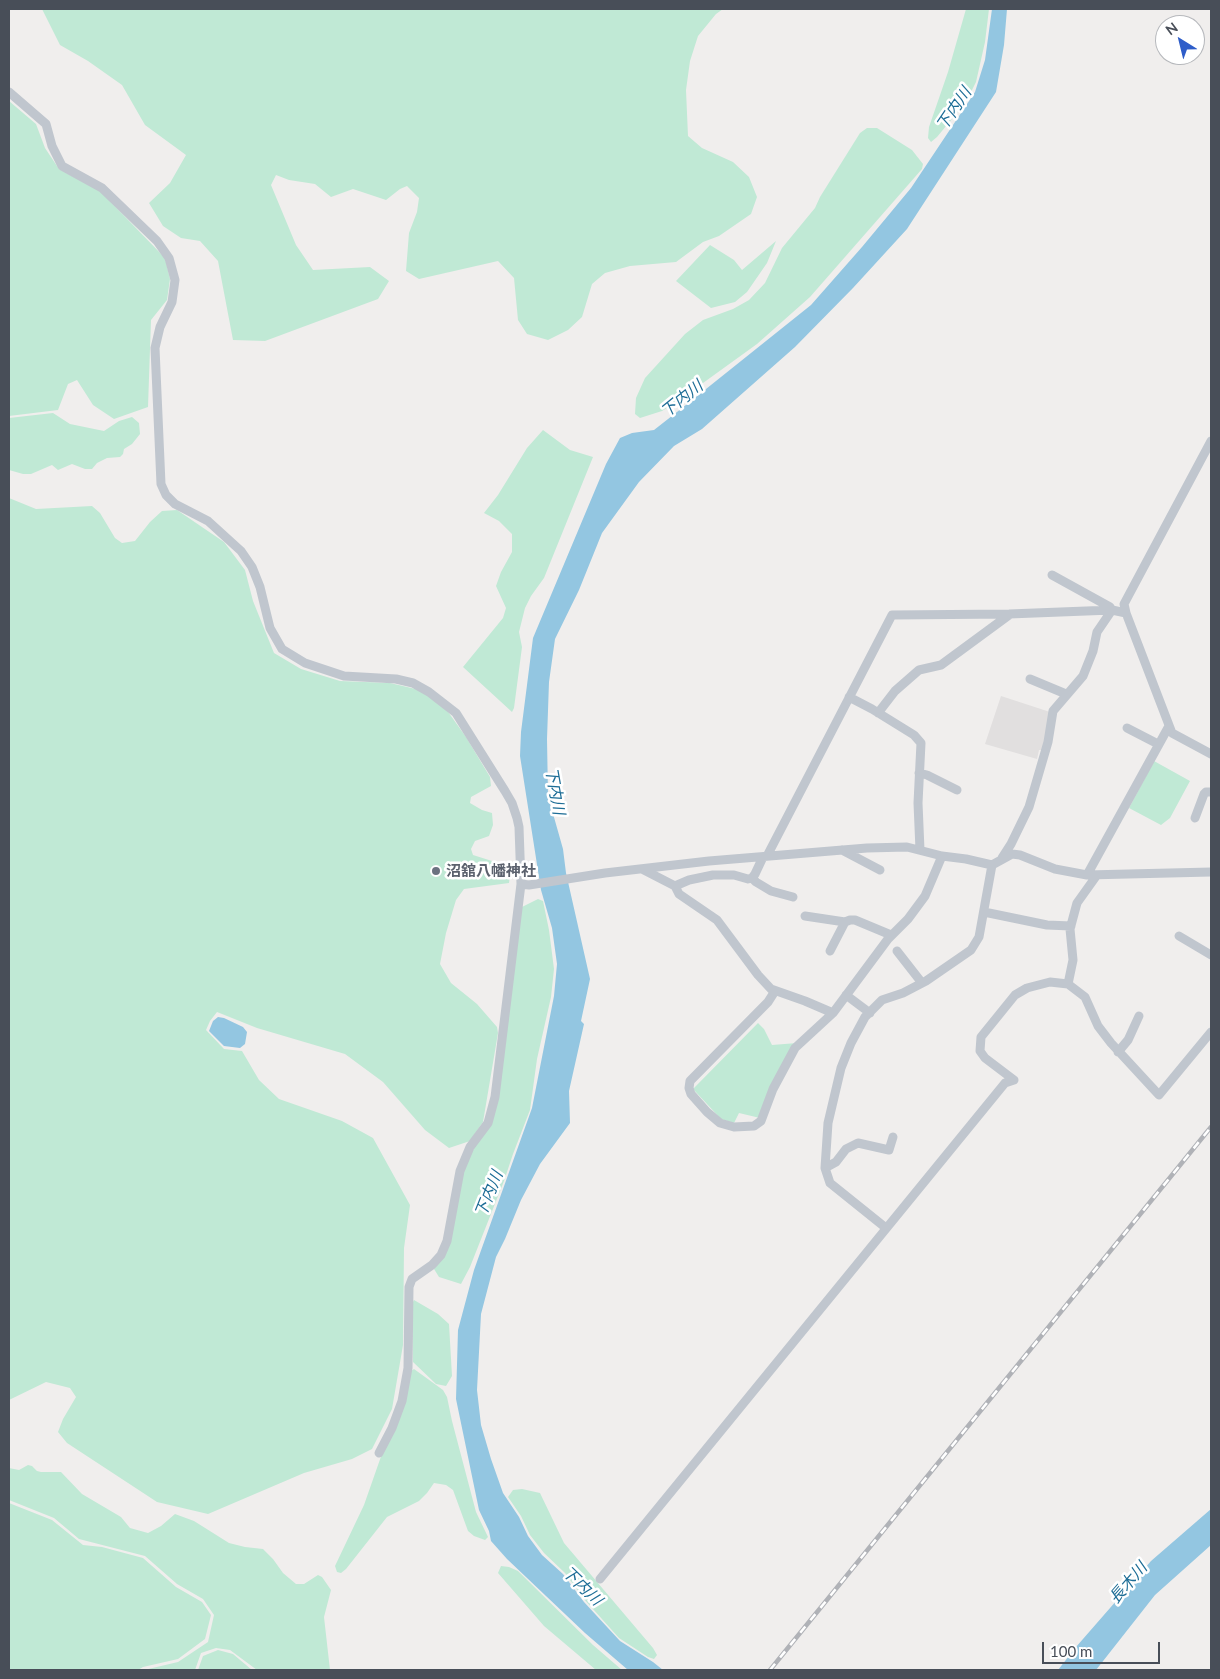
<!DOCTYPE html>
<meta charset="utf-8">
<style>
body{margin:0}
#map{position:relative;width:1220px;height:1679px;overflow:hidden;background:#f0eeed;font-family:Lato,sans-serif}
canvas{display:block}
.frame{position:absolute;inset:0;border:10px solid #484e58;pointer-events:none}
.north{position:absolute;left:1155px;top:15px;width:50px;height:50px;box-sizing:border-box;background:#fff;border:1px solid #b6b8bc;border-radius:50%;rotate:324deg;font-size:14px;font-weight:700;line-height:20px;text-align:center;color:#484e58}
.north::after{content:'';display:block;margin:auto;width:18px;height:22px;background:#2e5dc9;clip-path:polygon(50% 0,100% 100%,50% 72%,0 100%)}
.scale{position:absolute;left:1042px;top:1642px;width:118px;height:22px;box-sizing:border-box;border:2px solid #484e58;border-top:0;padding-left:6px;font-size:15px;line-height:18px;white-space:nowrap;color:#484e58;-webkit-text-stroke:4px #fff;paint-order:stroke}
</style>
<div id="map">
<canvas width="1220" height="1679"></canvas>
<div class="frame"></div>
<div class="north">N</div>
<div class="scale">100 m</div>
</div>
<script>
const context = document.querySelector('canvas').getContext('2d');
context.lineJoin = 'round';
function fill(path, color) {
  context.fillStyle = color;
  context.fill(path, 'evenodd');
}
function toPath(rows) {
  const path = new Path2D();
  for (const r of rows) {
    path.moveTo(r[0], r[1]);
    for (let i = 2; i < r.length; i += 2) path.lineTo(r[i], r[i + 1]);
  }
  return path;
}
function stroke(path, color, width, dash) {
  context.strokeStyle = color;
  context.lineWidth = width;
  context.lineCap = dash ? 'butt' : 'round';
  context.setLineDash(dash || []);
  context.stroke(path);
}
function label(font, color, halo, rows, align = 'center') {
  context.font = font + ' Lato,"Noto Sans JP",sans-serif';
  context.lineWidth = 5;
  context.setLineDash([]);
  context.textBaseline = 'middle';
  context.strokeStyle = halo;
  context.fillStyle = color;
  for (const [text, x, y, turn = 0] of rows) {
    context.save();
    context.translate(x, y);
    context.rotate((+turn || 0) * Math.PI / 180);
    context.textAlign = isNaN(turn) ? turn : align;
    if (halo) context.strokeText(text, 0, 0);
    context.fillText(text, 0, 0);
    context.restore();
  }
}
const education = toPath([
 [1001,696,1050,712,1043,750,1039,750,1037,759,985,744]
]);
const green = toPath([
 [42,9,723,9,716,14,698,36,690,61,686,90,688,136,702,148,733,162,749,177,757,197,751,214,719,236,703,242,676,262,630,266,605,273,592,284,582,317,568,330,548,340,527,334,518,320,514,278,498,261,419,279,406,271,409,233,417,212,419,198,407,186,400,189,386,200,353,189,331,197,315,184,289,180,276,175,271,185,296,245,313,270,370,267,389,281,378,299,265,341,233,340,218,261,200,241,181,238,163,226,149,203,170,183,186,155,145,125,122,85,88,61,60,45],
 [966,9,989,9,985,42,976,82,966,102,937,137,931,142,928,138,929,127,948,72],
 [9,101,36,124,45,148,59,169,100,191,165,258,170,279,167,300,151,320,148,407,114,419,93,405,77,380,68,384,58,410,9,416],
 [867,128,877,128,912,150,923,164,922,169,810,297,757,344,685,396,662,411,640,418,635,414,636,398,645,378,685,334,703,320,733,309,749,300,765,283,782,248,815,208,820,197,860,133],
 [776,241,767,263,747,292,735,302,711,308,676,281,710,245,734,260,742,270],
 [53,413,70,424,104,431,119,421,132,417,139,423,140,434,132,444,124,449,123,454,120,457,107,458,97,463,92,469,85,469,72,464,58,470,52,465,31,474,23,474,9,470,9,418],
 [543,430,570,450,593,457,544,578,531,596,525,608,519,632,522,647,514,708,512,712,463,667,503,618,506,608,496,586,501,572,512,552,512,534,499,521,484,513,498,495,527,448],
 [9,498,36,509,92,506,100,513,115,538,122,543,135,541,150,522,162,511,177,510,224,542,245,570,253,601,274,653,301,669,340,681,390,683,420,690,446,709,466,737,490,777,491,786,471,797,470,803,482,810,492,813,493,825,489,836,475,841,471,849,473,855,511,867,509,883,464,889,456,900,446,933,440,964,451,983,477,1004,497,1027,498,1033,483,1122,470,1141,449,1148,425,1130,383,1082,345,1054,257,1028,217,1012,210,1021,206,1030,224,1049,242,1051,259,1080,279,1099,342,1121,373,1138,410,1205,404,1248,403,1345,392,1409,372,1449,352,1459,304,1473,208,1514,157,1502,67,1443,58,1432,63,1419,76,1397,70,1388,46,1382,9,1400],
 [1154,761,1190,781,1170,818,1161,825,1129,808],
 [538,899,543,901,549,930,554,969,551,997,537,1059,530,1110,513,1154,504,1181,470,1267,461,1284,439,1277,434,1269,439,1262,462,1173,474,1148,491,1124,520,908],
 [758,1023,764,1029,772,1045,797,1043,760,1118,739,1113,734,1123,721,1119,693,1089],
 [414,1300,438,1314,449,1324,452,1376,446,1386,436,1384,413,1362,412,1304],
 [414,1369,443,1390,447,1397,452,1421,476,1512,488,1537,485,1540,474,1536,468,1531,453,1490,446,1485,434,1483,427,1493,419,1501,387,1517,346,1569,341,1573,337,1572,335,1566,364,1505,411,1371],
 [28,1465,32,1466,37,1471,41,1472,61,1472,82,1494,121,1517,130,1528,148,1533,161,1526,175,1514,194,1521,229,1543,245,1547,263,1549,273,1559,283,1573,296,1584,304,1584,318,1575,322,1577,331,1590,324,1617,330,1670,257,1670,230,1650,216,1648,201,1653,195,1670,144,1670,178,1662,208,1642,214,1615,203,1599,177,1584,145,1556,79,1539,54,1518,9,1500,9,1468,19,1470],
 [522,1489,540,1493,564,1543,653,1648,657,1655,654,1659,648,1657,619,1638,584,1599,565,1573,544,1553,530,1535,521,1516,508,1497,513,1490],
 [9,1503,52,1520,83,1545,102,1547,143,1558,176,1587,202,1602,211,1615,205,1639,178,1659,143,1667,138,1670,9,1670],
 [501,1566,509,1567,518,1571,593,1645,622,1670,596,1670,544,1626,498,1573],
 [218,1650,233,1654,252,1670,198,1670,203,1656]
]);
const water = toPath([
 [992,9,1007,9,1004,45,996,92,907,229,853,288,795,347,702,429,674,446,639,482,602,533,579,590,555,639,549,682,547,739,548,796,563,849,566,873,590,979,581,1021,584,1024,569,1091,570,1123,540,1164,521,1200,505,1239,496,1257,481,1314,477,1390,481,1425,491,1459,503,1493,519,1517,528,1536,542,1555,563,1574,584,1602,620,1641,653,1662,663,1670,628,1670,585,1633,507,1559,491,1541,489,1531,479,1510,456,1399,458,1330,474,1270,532,1108,554,996,557,964,552,928,541,890,520,756,521,732,533,638,606,464,620,438,632,433,654,430,691,401,811,305,862,247,911,188,975,92,985,60],
 [218,1017,224,1018,243,1027,247,1032,245,1044,240,1048,224,1046,209,1031,213,1021],
 [1211,1509,1211,1545,1155,1595,1096,1670,1058,1670,1076,1647,1151,1561]
]);
const street = toPath([
 [9,92,46,124,52,146,62,166,102,188,157,241,169,258,175,280,172,302,160,327,155,348,161,484,166,495,175,504,208,521,241,551,252,567,260,587,270,628,282,649,305,663,344,676,396,679,413,683,429,692,456,713,505,791,512,803,517,818,519,827,521,884,495,1097,488,1123,470,1147,460,1171,447,1241,441,1255,432,1265,412,1279,409,1287,408,1368,402,1401,392,1428,379,1453],
 [1211,441,1124,604,1126,613,1172,733,1211,754],
 [1052,575,1110,607,1112,610],
 [1030,679,1066,694],
 [849,697,872,709,914,735,921,743,918,803,920,850],
 [878,713,895,691,919,670,941,665,1009,615],
 [1127,728,1158,744],
 [919,773,927,775,957,790],
 [1195,818,1204,794,1206,792,1211,792],
 [842,850,880,870],
 [767,856,892,615,1009,614,1112,610,1126,613],
 [1002,858,1011,844,1029,807,1048,742,1053,711,1083,676,1093,651,1097,632,1112,610],
 [642,869,675,886,679,894,717,920,758,975,771,989,805,1001,833,1013],
 [1087,875,1169,726],
 [752,878,756,882,771,891,793,897],
 [521,884,529,885,605,873,709,861,867,848,907,847,942,856,966,859,992,865],
 [675,886,689,880,713,875,734,875,748,879,752,878,755,874,763,857],
 [984,912,1047,925,1071,926],
 [805,916,845,922],
 [1179,936,1211,955],
 [830,951,845,922,850,920,855,920,891,935],
 [897,951,922,983],
 [1068,984,1073,960,1070,929,1077,903,1097,875],
 [775,991,768,1002,690,1081,689,1088,691,1094,707,1112,720,1123,734,1127,754,1126,761,1121,773,1089,795,1048,833,1013,888,939,908,919,925,896,942,856],
 [846,995,870,1013],
 [1118,1052,1128,1040,1139,1016],
 [1014,1080,985,1058,980,1051,981,1037,1015,995,1027,988,1050,982,1068,984,1085,997,1098,1026,1111,1043,1159,1095,1211,1032],
 [825,1168,836,1162,846,1149,858,1143,889,1150,893,1137],
 [886,1228,830,1183,825,1168,828,1123,841,1068,851,1043,865,1017,882,1000,903,993,926,981,971,950,979,937,992,865,1012,854,1020,855,1055,869,1087,875,1211,872],
 [600,1579,1005,1083,1014,1080]
]);
const rail = toPath([
 [770,1670,1211,1127]
]);
const markers = [
 [436,871,5,"#6b7280"]
];
const worshipNames = [
 ["沼舘八幡神社",446,871]
];
const waterNames = [
 ["下内川",954,109,-56],
 ["下内川",682,399,-39],
 ["下内川",555,791,80],
 ["下内川",489,1194,-68],
 ["長木川",1128,1583,-49],
 ["下内川",582,1586,44]
];
fill(education, '#e1dfdf');
fill(green, '#c0e9d5');
fill(water, '#93c6e1');
stroke(street, '#c0c6ce', 9);
stroke(rail, '#b0b2b7', 4.5);
stroke(rail, '#fff', 2.5, [8]);
for (const [x, y, r, color] of markers) {
  const dot = new Path2D();
  dot.arc(x, y, r, 0, 2 * Math.PI);
  context.fillStyle = color;
  context.fill(dot);
  stroke(dot, '#fff', 2);
}
label('bold 15px', '#5b616d', '#fff', worshipNames, 'left');
label('italic 16px', '#1d6d96', '#fff', waterNames);
</script>
